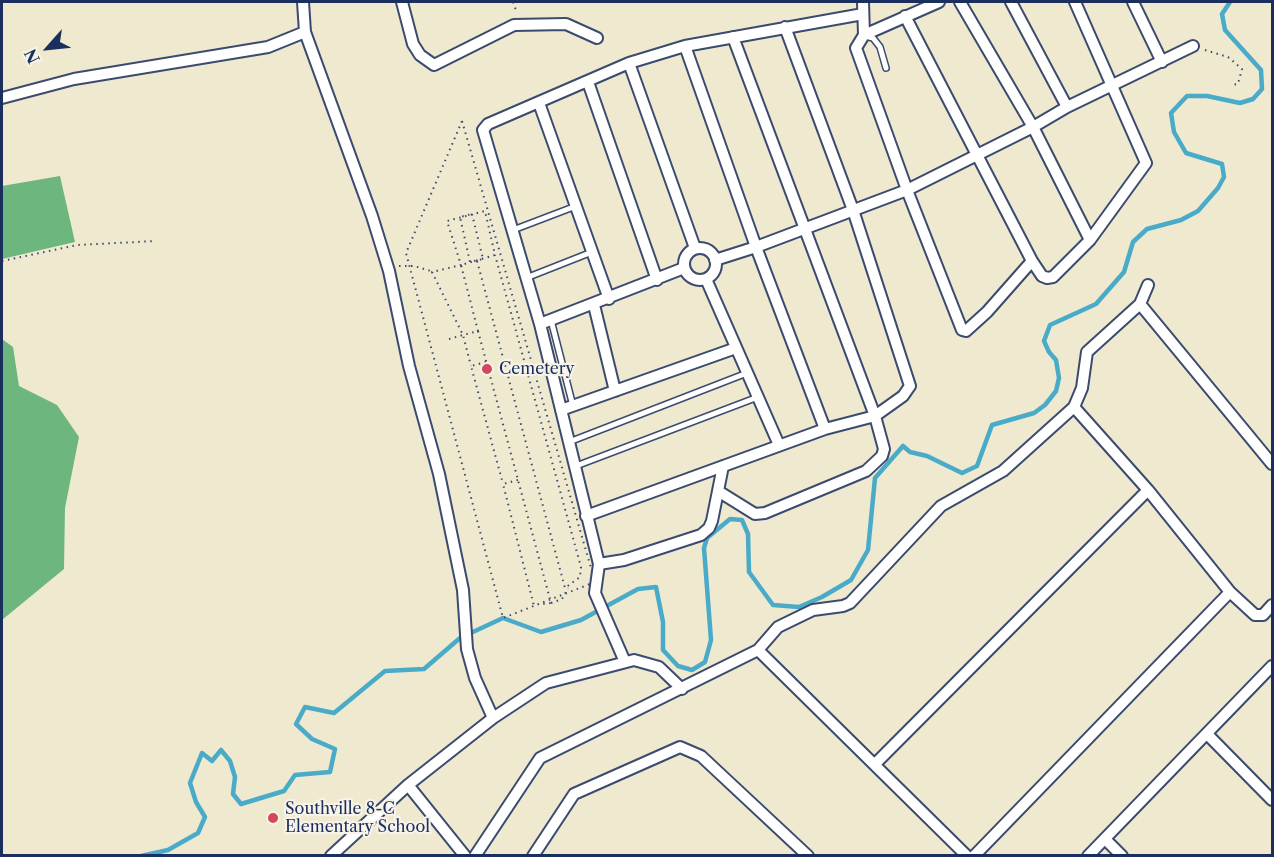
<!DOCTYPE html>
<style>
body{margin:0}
#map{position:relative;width:1274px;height:857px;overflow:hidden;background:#efe9d0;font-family:"Libre Caslon Text",serif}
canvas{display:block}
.frame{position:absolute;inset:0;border:3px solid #1b2f5e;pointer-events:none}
.north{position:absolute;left:18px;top:18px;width:60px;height:60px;-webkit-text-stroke:4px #f7f3e8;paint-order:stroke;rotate:243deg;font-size:16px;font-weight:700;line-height:24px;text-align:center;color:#1b2f5e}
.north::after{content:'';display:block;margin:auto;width:21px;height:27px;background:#1b2f5e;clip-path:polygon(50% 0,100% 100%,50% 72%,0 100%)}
</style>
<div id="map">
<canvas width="1274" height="857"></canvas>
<div class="frame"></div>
<div class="north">N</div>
</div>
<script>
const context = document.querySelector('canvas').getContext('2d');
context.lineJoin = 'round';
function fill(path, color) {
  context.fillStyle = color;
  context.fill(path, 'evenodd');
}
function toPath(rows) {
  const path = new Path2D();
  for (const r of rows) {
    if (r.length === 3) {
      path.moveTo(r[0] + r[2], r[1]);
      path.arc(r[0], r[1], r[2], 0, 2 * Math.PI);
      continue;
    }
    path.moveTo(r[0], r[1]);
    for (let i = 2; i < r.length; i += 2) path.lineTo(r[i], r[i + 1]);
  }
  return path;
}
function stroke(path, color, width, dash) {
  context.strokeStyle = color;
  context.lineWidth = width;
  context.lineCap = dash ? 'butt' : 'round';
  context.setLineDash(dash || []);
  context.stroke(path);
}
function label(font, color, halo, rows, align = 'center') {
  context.font = font + ' "Libre Caslon Text",serif';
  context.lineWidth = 4.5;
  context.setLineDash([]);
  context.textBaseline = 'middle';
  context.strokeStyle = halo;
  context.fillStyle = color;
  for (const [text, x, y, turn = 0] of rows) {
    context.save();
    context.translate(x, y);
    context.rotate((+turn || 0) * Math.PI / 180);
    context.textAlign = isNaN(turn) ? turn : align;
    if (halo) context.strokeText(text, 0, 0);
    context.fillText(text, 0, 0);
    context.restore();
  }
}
const forest = toPath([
 [60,176,75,242,2,259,2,186],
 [2,339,13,347,19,386,57,405,79,437,65,508,64,569,2,620]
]);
const stream = toPath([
 [141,856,168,850,198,833,205,817,196,802,190,783,202,753,212,761,221,750,230,761,235,777,233,794,241,804,284,791,295,775,330,772,335,749,312,739,296,724,305,707,334,713,385,671,424,669,460,638,503,618,541,632,581,620,638,589,656,587,663,622,663,650,678,666,692,670,705,662,711,640,704,548,707,538,730,519,742,520,748,534,749,572,773,605,799,607,822,597,851,580,868,550,875,478,903,446,910,452,927,456,962,473,977,466,992,425,1034,413,1045,405,1056,391,1059,378,1056,360,1049,352,1044,341,1050,325,1096,304,1124,272,1133,242,1147,229,1181,220,1198,211,1218,188,1224,177,1222,164,1186,153,1174,132,1171,113,1187,96,1207,96,1240,103,1253,99,1262,89,1261,70,1225,30,1222,14,1230,2]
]);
const path = toPath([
 [513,2,517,13],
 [1205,50,1228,57,1242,69,1238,84,1231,85],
 [462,121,595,582,503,618,406,253,462,121],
 [472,214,483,259,470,262,460,217,472,214],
 [2,261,77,245,156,241],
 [477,261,565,588,580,577,581,567,495,255],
 [399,266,414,266,431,271],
 [478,331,551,603,542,604],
 [449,339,463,335,478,331,461,265,495,255,485,211,447,221,461,265,432,272,463,335,471,366],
 [486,362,471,366,503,484],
 [518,480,503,484,534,606],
 [551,603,562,599,568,588]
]);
const lane = toPath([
 [865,36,873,38,880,47,886,68],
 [513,230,576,206],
 [526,278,592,252],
 [551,320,573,406],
 [569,442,747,373],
 [576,466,758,397]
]);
const street = toPath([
 [303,2,305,32,372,216,389,271,409,366,439,474,463,590,467,649,475,678,493,718],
 [402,2,413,44,420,55,434,65,514,25,566,24,597,38],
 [863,2,864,35],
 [939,2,864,35,856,48,907,190,962,330,966,331,987,312,1032,261],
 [960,2,1033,127,1090,240],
 [1011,2,1067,107],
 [1133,2,1162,62],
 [905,16,1032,261,1042,276,1047,278,1053,277,1090,240,1146,163,1075,2],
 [685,46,756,247,825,429],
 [629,63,695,248],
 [588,82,657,280],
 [2,98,74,79,268,47,305,32],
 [539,103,609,299],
 [700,264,16],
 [715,260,756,247,907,190,1033,127,1067,107,1193,46],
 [706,279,779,445],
 [1140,304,1272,464],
 [594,305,615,391],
 [540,324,684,268],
 [1074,407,1148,490,1230,592,1255,615,1263,615,1272,605],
 [561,410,736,348],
 [718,491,755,514,765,513,866,471,882,456,884,449,875,416,733,37],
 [586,516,825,429,875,416,903,396,910,386,853,210,785,27],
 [599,564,624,560,701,535,709,528,712,521,723,466],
 [758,650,967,856],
 [625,662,595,593,599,564,540,324,483,130,488,124,629,63,685,46,863,14],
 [1208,735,1272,800],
 [875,764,1148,490],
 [408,785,465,856],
 [1105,839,1122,856],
 [331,856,408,785,493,718,546,683,634,660,659,667,682,689],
 [475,856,540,758,758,650,778,627,813,610,843,606,850,603,941,506,1003,471,1074,407,1082,388,1087,352,1140,304,1148,285],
 [533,856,574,794,680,747,701,756,808,856],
 [974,856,1230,592],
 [1088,856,1272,666]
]);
const markers = [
 [487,369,6,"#d1495b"],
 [273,818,6,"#d1495b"]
];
const poiNames = [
 ["Cemetery",499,369],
 ["Southville 8-C",285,809],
 ["Elementary School",285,827]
];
fill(forest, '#6db77e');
stroke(stream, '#4aabc9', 4.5);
stroke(lane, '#3b4b6f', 8);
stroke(street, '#3b4b6f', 14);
stroke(path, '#3b4b6f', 2, [1.5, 4.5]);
stroke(lane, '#fff', 5);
stroke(street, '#fff', 10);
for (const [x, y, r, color] of markers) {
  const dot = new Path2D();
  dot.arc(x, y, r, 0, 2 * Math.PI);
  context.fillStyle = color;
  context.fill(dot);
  stroke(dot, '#f7f3e8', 2);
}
label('16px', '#1b2f5e', '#f7f3e8', poiNames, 'left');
</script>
